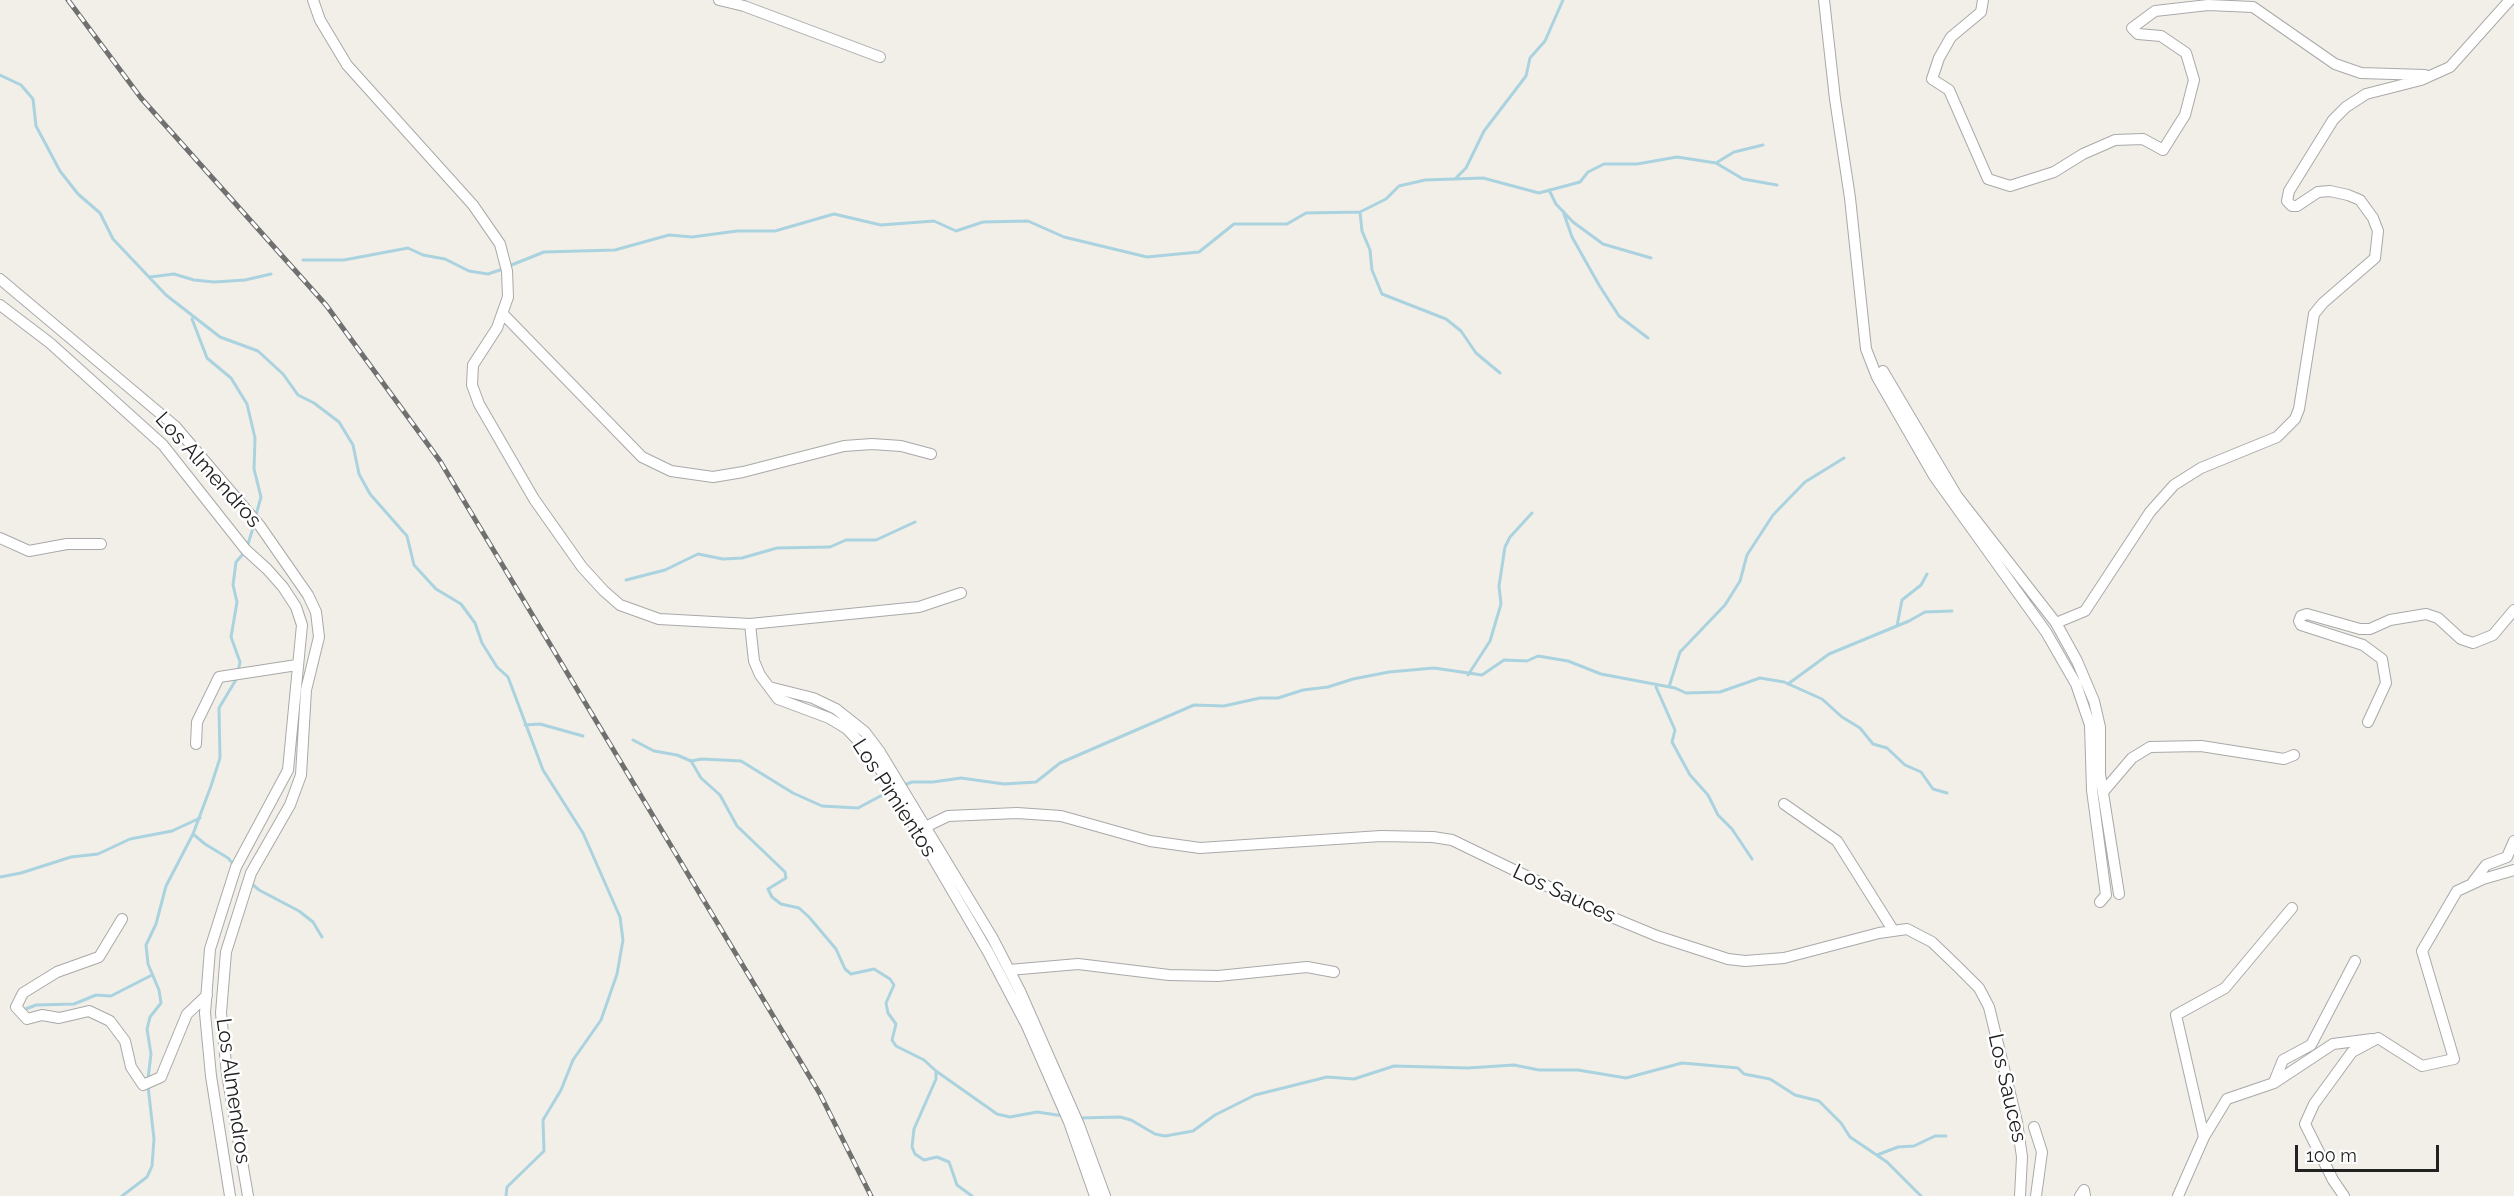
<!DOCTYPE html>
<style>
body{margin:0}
#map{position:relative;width:2514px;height:1196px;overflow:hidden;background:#f2efe9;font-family:Raleway,sans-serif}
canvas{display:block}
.scale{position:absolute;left:2295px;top:1145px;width:144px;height:27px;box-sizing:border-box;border:3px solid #222;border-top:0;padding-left:8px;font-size:18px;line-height:21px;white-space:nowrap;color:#222;-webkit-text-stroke:4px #fff;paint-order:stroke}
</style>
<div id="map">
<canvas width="2514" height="1196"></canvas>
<div class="scale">100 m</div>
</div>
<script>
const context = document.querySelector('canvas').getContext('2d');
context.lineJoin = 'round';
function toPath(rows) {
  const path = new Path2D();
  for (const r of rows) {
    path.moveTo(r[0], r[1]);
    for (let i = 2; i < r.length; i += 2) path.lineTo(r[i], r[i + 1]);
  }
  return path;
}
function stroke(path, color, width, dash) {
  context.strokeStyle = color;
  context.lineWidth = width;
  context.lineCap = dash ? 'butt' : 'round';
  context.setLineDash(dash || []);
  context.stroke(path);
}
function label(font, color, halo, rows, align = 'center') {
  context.font = font + ' Raleway,sans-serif';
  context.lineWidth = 5;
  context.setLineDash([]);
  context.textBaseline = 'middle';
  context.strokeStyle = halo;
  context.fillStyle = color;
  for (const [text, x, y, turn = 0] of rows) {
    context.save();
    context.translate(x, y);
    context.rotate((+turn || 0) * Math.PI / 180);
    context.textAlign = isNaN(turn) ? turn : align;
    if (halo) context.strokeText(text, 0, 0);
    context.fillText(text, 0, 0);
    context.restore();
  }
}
const stream = toPath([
 [0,75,21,85,33,99,36,126,60,171,78,194,100,213,113,239,166,295,220,337,258,351,283,374,298,395,314,403,339,422,353,445,359,474,370,494,407,536,414,565,436,589,461,604,475,623,482,643,497,667,508,677,543,770,583,833,620,917,623,940,617,974,601,1020,573,1060,561,1090,543,1120,544,1151,507,1187,506,1196],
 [1716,163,1734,152,1763,145],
 [1456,178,1466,168,1484,131,1526,76,1530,58,1545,41,1563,0],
 [1549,190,1556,204,1573,222,1603,244,1651,258],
 [1563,211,1572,237,1599,285,1619,316,1648,338],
 [1360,212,1362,231,1370,250,1372,270,1382,294,1446,319,1461,331,1476,353,1500,373],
 [303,260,344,260,408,248,423,255,445,259,469,271,488,274,503,269],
 [509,266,544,252,615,250,669,235,692,237,737,231,775,231,834,214,881,225,934,221,956,231,983,222,1028,221,1064,237,1147,257,1199,252,1234,224,1287,224,1306,213,1360,212,1386,199,1399,186,1425,180,1483,178,1539,193,1580,182,1588,172,1604,164,1637,164,1677,157,1716,163,1743,179,1777,185],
 [150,277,174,274,194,280,214,282,245,280,271,274],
 [192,319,207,358,231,378,247,404,255,438,254,469,261,497,256,515],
 [247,547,254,525],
 [626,580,665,570,698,554,723,559,742,558,777,548,830,547,846,540,876,540,915,522],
 [1897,626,1902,600,1921,585,1927,574],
 [238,672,240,662,231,637,237,602,233,585,236,562,244,553],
 [1468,675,1490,641,1501,604,1499,586,1505,547,1510,537,1532,513],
 [1788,684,1829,654,1909,621,1925,612,1952,611],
 [1656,687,1675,730,1672,742,1690,775,1708,795,1718,815,1732,829,1752,859],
 [1669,687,1680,652,1725,605,1740,581,1747,555,1773,515,1805,482,1844,458],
 [525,725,540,724,583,736],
 [633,740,654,751,677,755,691,761,701,778,720,795,737,826,785,872,786,878,768,889,772,897,781,904,799,908,809,917,836,949,845,969,851,974,874,969,890,979,894,985,886,1003,888,1013,896,1024,892,1040,896,1046,924,1060,936,1071,936,1079,914,1129,912,1147,915,1154,924,1160,937,1157,949,1162,957,1185,972,1196],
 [691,761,702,759,741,761,793,793,822,806,858,808,890,791],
 [904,785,912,782,933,782,961,778,1004,784,1036,782,1060,763,1194,705,1224,706,1260,698,1278,698,1303,690,1328,687,1353,679,1389,672,1434,668,1482,675,1504,660,1527,661,1538,656,1568,661,1601,674,1675,688,1686,693,1720,692,1760,678,1784,682,1822,699,1842,717,1860,728,1873,744,1887,748,1905,765,1921,772,1933,789,1947,793],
 [193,834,205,844,228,858,234,865],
 [0,877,21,873,71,857,98,854,130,839,172,831,200,818],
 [251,883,259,890,299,911,313,922,322,937],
 [23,1010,36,1005,74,1004,96,995,111,996,152,975],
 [936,1071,997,1114,1010,1117,1037,1112,1064,1116],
 [148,1079,151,1054,147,1029,150,1017,161,1003,159,990,148,964,146,945,156,924,166,886,193,834,211,786,220,758,219,708,237,678],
 [1079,1118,1120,1117,1131,1120,1155,1134,1165,1136,1193,1131,1215,1115,1255,1095,1327,1077,1354,1079,1394,1066,1468,1068,1514,1065,1539,1070,1578,1070,1626,1078,1682,1063,1694,1064,1738,1068,1744,1074,1770,1079,1795,1095,1819,1101,1841,1123,1850,1137,1887,1162,1921,1196],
 [1877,1155,1898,1147,1914,1146,1935,1136,1946,1136],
 [122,1196,147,1177,152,1166,154,1139,148,1086]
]);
const minor = toPath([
 [313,0,320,20,347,65,473,205,500,244,507,271,508,297,497,328,473,365,472,385,479,404,534,499,582,567,604,591,620,605,659,619,750,624,919,607,961,593],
 [719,0,744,6,880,57],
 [1824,0,1835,99,1850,198,1866,349,1877,377,1934,476,2046,632,2076,684,2090,725,2092,790,2106,895,2100,902],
 [1983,0,1981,12,1951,37,1939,58,1932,79,1949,90,1988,179,2010,186,2054,172,2083,154,2115,140,2143,139,2163,150,2185,115,2194,80,2186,53,2161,36,2138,34,2132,28,2155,11,2208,5,2253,7,2335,64,2361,73,2425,75],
 [0,279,175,426,260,526,308,595,316,612,319,637,306,690,301,775,290,805,251,873,226,952,221,1013,227,1074,248,1196],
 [0,305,50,343,163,445,246,550,267,569,283,587,296,607,302,625,288,770,236,867,210,949,205,1013,211,1076,230,1196],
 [503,314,642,457,671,471,713,477,743,472,844,446,872,444,901,446,931,454],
 [1883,371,1957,496,2056,623,2077,661,2094,701,2100,727,2100,774,2119,894],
 [0,538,29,551,67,544,101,544],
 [2056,623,2085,611,2150,512,2174,485,2201,468,2277,437,2295,419,2299,409,2314,314,2323,303,2375,258,2378,231,2373,218,2360,200,2348,195,2330,191,2318,192,2297,206,2292,206,2287,201,2289,191,2333,120,2346,107,2366,94,2421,80,2450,67,2510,0],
 [750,624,754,661,760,675,778,699,829,718,847,729,868,751,891,786,988,952,1027,1026,1069,1122,1095,1196],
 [769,687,813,698,836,709,865,732,880,752,992,937,1020,991,1079,1125,1105,1196],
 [2368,722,2386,683,2382,659,2363,645,2301,625,2299,621,2301,616,2307,614,2360,629,2370,629,2390,620,2426,614,2438,618,2461,639,2473,643,2493,635,2514,610],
 [196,744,197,722,219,677,297,665],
 [2103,792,2132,758,2150,747,2201,746,2284,759,2294,755],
 [1784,804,1837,841,1893,930],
 [917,831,948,816,1017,813,1061,816,1150,841,1200,848,1381,836,1433,837,1452,840,1609,916,1657,936,1728,959,1745,961,1784,958,1879,933,1907,929,1932,942,1958,967,1979,988,1989,1007,2017,1122,2022,1157,2020,1196],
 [2473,882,2486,865,2507,857,2514,841],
 [122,919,99,957,57,972,23,993,16,1007,27,1019,42,1015,59,1018,89,1011,110,1021,125,1041,131,1067,143,1085,161,1077,187,1014,207,995],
 [1009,970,1078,964,1169,975,1218,976,1307,967,1334,972],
 [2274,1082,2283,1060,2311,1045,2355,961],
 [2034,1127,2042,1152,2036,1196],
 [2204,1137,2176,1015,2225,988,2292,908],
 [2080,1196,2084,1190,2085,1196],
 [2178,1196,2204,1137,2227,1099,2274,1083,2333,1044,2372,1039],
 [2344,1196,2333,1180,2305,1124,2314,1104,2352,1052,2378,1038,2422,1066,2454,1059,2422,951,2457,891,2483,879,2514,870]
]);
const rail = toPath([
 [68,0,141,98,326,305,440,461,820,1094,871,1196]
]);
const streetNames = [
 ["Los Almendros",208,470,48],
 ["Los Pimientos",894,798,57],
 ["Los Sauces",1564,894,25],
 ["Los Sauces",2007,1088,77],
 ["Los Almendros",233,1091,82]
];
stroke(stream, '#aad3df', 3);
stroke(minor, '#a9a9a9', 12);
stroke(minor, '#fff', 10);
stroke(rail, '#707070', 5);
stroke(rail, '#fff', 3, [9]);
label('21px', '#222', '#fff', streetNames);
</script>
